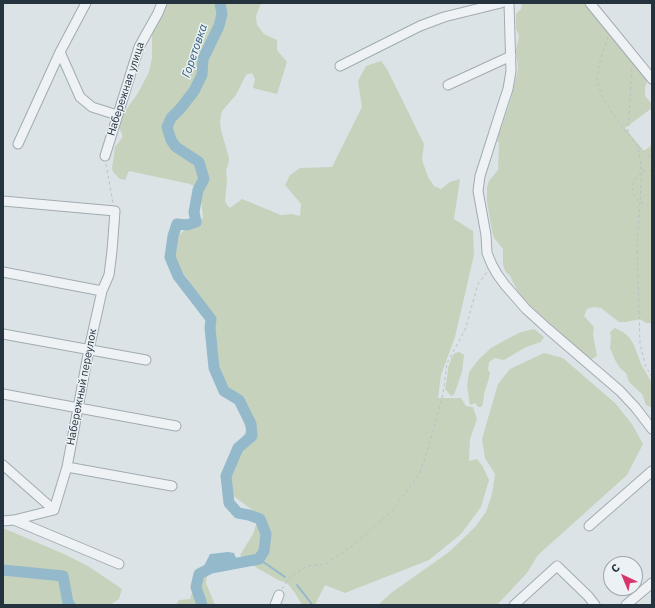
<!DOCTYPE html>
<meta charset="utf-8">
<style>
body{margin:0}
#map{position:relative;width:655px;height:608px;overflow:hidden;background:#dce3e7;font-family:"IBM Plex Sans",sans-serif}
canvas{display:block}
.frame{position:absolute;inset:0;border:4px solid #25333e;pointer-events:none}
.north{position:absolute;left:603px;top:556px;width:40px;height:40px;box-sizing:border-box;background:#ebf1f5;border:1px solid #9ca5ac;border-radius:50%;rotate:316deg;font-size:11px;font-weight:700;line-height:16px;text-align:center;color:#25333e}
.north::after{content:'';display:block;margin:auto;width:14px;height:18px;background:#d8356d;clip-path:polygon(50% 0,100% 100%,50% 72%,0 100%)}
</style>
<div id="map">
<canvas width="655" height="608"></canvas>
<div class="frame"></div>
<div class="north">С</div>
</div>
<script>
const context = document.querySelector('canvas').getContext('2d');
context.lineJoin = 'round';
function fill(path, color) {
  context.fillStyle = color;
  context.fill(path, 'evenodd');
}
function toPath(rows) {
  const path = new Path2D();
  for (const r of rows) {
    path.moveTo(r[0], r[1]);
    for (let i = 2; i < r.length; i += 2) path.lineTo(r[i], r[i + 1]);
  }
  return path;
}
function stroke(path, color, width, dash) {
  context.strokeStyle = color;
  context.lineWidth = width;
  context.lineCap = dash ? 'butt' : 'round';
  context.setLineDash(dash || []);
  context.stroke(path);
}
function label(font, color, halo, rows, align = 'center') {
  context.font = font + ' "IBM Plex Sans",sans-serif';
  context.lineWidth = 3;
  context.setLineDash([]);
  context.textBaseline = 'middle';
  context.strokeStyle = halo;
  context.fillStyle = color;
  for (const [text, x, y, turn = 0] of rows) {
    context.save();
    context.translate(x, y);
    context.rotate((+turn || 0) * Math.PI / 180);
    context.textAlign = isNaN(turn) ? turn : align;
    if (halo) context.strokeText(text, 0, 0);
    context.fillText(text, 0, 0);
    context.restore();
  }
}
const green = toPath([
 [166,3,261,3,256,16,257,25,264,34,277,40,277,50,287,62,277,94,253,88,255,79,252,73,246,75,236,95,222,111,220,122,221,130,229,158,228,166,226,169,227,180,225,201,227,205,230,208,242,199,281,215,292,214,300,216,301,204,285,185,290,175,300,168,332,167,362,107,358,81,366,66,381,61,387,69,424,144,422,160,428,177,434,186,441,189,450,182,460,179,454,219,473,231,474,255,455,337,441,375,438,398,461,398,466,406,473,407,477,419,470,439,469,461,477,459,483,467,489,480,481,507,461,534,429,560,345,593,325,585,315,605,302,605,295,593,287,583,278,580,257,568,240,555,253,534,259,515,228,492,228,477,236,453,246,430,241,413,221,378,212,356,207,339,214,325,187,278,174,262,172,248,179,235,192,224,203,218,201,198,202,191,190,184,129,171,125,180,120,179,113,172,112,168,115,147,122,138,122,134,119,128,119,125,123,114,138,93,149,72,152,58,152,34,160,20],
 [522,3,585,3,595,14,647,81,645,88,645,96,652,104,652,108,625,128,644,151,652,145,652,323,646,323,640,319,626,322,619,322,601,308,594,307,587,309,584,316,594,327,593,334,597,356,590,360,520,296,510,276,505,271,503,264,503,249,494,238,492,231,487,202,487,187,489,181,498,170,499,143,497,140,511,99,518,69,516,50,519,36,516,29,516,14,521,9],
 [615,328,623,332,629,337,634,345,641,364,652,383,652,408,646,405,642,394,629,382,626,373,620,368,615,360,610,348,611,338,610,332],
 [534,329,544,337,541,342,526,347,504,360,495,358,489,362,488,370,490,373,489,378,484,394,483,404,481,407,478,407,475,403,470,405,467,386,469,372,479,359,491,348,507,339,521,332],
 [459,352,464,355,462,372,454,395,451,396,445,389,447,378,448,368,452,356,455,353],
 [544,353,563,358,615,403,632,424,643,444,627,475,538,555,527,573,497,605,378,605,391,593,449,552,475,527,486,512,492,494,495,474,485,458,482,439,498,384,510,369],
 [3,528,64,554,88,566,122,589,119,599,110,605,3,605],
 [203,572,206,573,207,576,206,583,215,605,176,605,179,600,190,599,197,578]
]);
const water = toPath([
 [228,552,234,553,236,558,231,567,216,572,209,572,204,566,210,554]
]);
const stream = toPath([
 [259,559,285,577],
 [297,585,311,603,312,605]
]);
const river = toPath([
 [3,570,63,576,68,603,70,605],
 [202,605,196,587,199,574,211,568,259,559,264,551,266,534,260,519,249,515,238,513,229,503,226,476,238,448,252,436,251,424,239,400,224,391,214,368,210,328,211,319,178,276,170,257,173,236,177,224,187,225,196,222,194,212,198,190,204,179,199,162,176,147,171,140,167,127,171,118,180,109,194,91,202,75,203,59,219,26,222,14,220,3]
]);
const path = toPath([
 [608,37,600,61,597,79,601,95,613,114,638,147,642,171,637,246,640,344,646,367,652,377],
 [628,132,632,67],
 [639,147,652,158],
 [106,164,113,203],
 [652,171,642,171,635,179,632,187,634,194,639,202,652,206],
 [282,589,290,577,307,566,326,564,352,546,391,512,420,473,433,432,443,394,447,363,465,330,478,284,487,272]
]);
const minor = toPath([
 [509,3,511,71,508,89,502,107,480,176,478,191,486,235,487,253,492,265,497,274,505,285,526,309,548,329,620,391,635,407,652,429],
 [590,3,652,79],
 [60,52,80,97,92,107,117,115],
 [340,66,420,26,444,17,501,3],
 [448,85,511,56],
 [18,144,60,52,86,3],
 [105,156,139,47,158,13,162,3],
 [3,201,115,211,112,251,109,275,102,291,89,349,67,467,54,510,14,520,3,521],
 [3,272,102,291],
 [3,334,146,360],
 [3,394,176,426],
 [3,465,54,510],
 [67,467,172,486],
 [14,520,119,564],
 [589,526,652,471],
 [275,605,279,595],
 [514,605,557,566,588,596,595,605],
 [626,605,652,583]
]);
const streetNames = [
 ["Набережная улица",126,89,-72],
 ["Набережный переулок",82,387,-79]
];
const waterNames = [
 ["Горетовка",195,51,-71]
];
fill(green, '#c6d2bc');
fill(water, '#93b9cb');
stroke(stream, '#93b9cb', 2);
stroke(river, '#93b9cb', 11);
stroke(minor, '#a1abb1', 11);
stroke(path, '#bac0c5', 1, [3, 3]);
stroke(minor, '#eff2f5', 9);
label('11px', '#25333e', '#ebf1f5', streetNames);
label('italic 12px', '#2c5b75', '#ebf1f5', waterNames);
</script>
